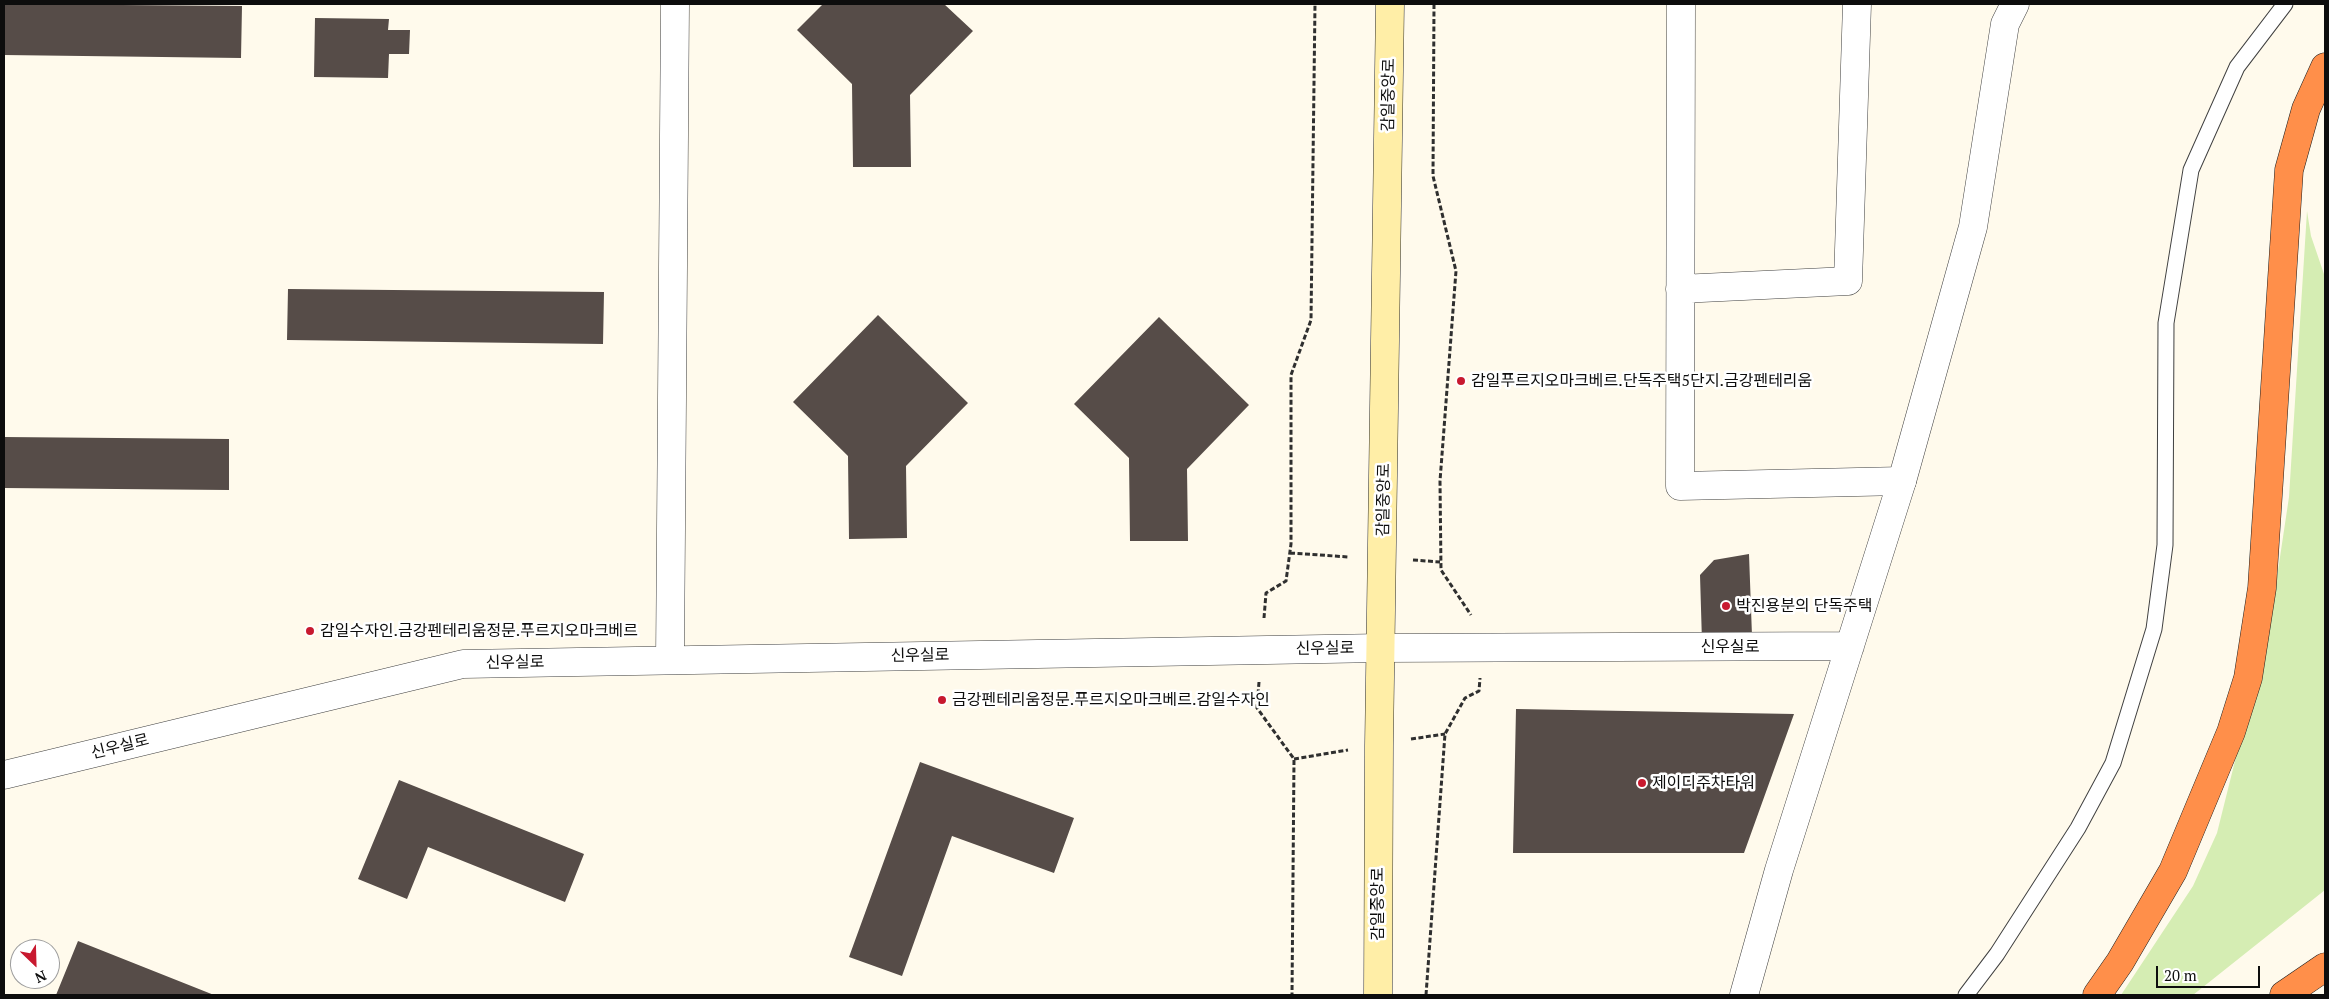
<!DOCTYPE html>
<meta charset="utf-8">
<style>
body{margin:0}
#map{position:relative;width:2329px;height:999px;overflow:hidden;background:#fffaec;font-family:"PT Serif",serif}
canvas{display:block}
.frame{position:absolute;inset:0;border:5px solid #0d0d0d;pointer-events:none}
.north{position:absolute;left:10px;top:939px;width:50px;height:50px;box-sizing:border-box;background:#fff;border:1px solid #9e9e9e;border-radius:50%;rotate:156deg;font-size:14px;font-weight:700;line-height:20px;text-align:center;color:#0d0d0d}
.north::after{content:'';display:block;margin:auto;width:18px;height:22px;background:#c8192f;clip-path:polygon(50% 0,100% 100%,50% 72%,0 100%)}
.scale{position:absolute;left:2156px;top:966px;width:104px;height:22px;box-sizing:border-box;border:2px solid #0d0d0d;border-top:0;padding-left:6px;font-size:15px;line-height:18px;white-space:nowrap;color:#0d0d0d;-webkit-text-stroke:4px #fff;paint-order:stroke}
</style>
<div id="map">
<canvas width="2329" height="999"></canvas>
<div class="frame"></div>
<div class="north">N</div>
<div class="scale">20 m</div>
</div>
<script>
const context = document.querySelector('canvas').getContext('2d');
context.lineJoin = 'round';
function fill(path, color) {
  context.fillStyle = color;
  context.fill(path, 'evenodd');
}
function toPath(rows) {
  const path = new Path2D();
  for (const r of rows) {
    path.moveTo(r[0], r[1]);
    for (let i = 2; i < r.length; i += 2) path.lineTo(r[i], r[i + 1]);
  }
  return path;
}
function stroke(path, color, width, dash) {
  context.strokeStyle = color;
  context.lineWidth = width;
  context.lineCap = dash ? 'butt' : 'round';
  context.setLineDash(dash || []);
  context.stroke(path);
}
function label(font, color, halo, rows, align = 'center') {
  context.font = font + ' "PT Serif","Noto Sans KR",serif';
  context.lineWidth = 5;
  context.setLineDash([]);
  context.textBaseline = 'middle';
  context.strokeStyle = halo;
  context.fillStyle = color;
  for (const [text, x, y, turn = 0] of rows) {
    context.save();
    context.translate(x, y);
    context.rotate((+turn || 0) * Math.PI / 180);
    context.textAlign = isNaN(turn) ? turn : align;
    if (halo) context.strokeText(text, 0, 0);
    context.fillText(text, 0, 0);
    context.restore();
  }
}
const green = toPath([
 [2307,211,2311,236,2325,277,2325,890,2193,995,2121,995,2193,886,2217,833,2271,617,2289,497]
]);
const building = toPath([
 [4,4,242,6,241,58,4,55],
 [823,4,944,4,973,31,910,95,911,167,853,167,852,84,797,30],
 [315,18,389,19,388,30,410,30,409,54,389,54,388,78,314,77],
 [288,289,604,292,603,344,287,340],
 [878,315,968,403,906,466,907,538,849,539,848,456,793,402],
 [1159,317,1249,405,1187,469,1188,541,1130,541,1129,458,1074,404],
 [4,437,229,439,229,490,4,488],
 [1749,554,1752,636,1702,642,1700,575,1714,560],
 [1516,709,1794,714,1744,853,1513,853],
 [920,762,1074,818,1054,873,952,836,902,976,849,957],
 [399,780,584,854,565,902,428,847,407,899,358,879],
 [78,941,214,995,56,995]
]);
const path = toPath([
 [1434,4,1433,176,1456,271,1440,481,1441,570,1471,615],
 [1290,553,1349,557],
 [1413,560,1440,562],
 [1264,618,1266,593,1286,581,1291,544,1291,375,1311,320,1315,4],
 [1259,682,1257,708,1294,759,1292,995],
 [1411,739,1445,734],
 [1294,759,1348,750],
 [1426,995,1445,734,1465,698,1479,691,1480,678]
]);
const service = toPath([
 [1966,995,1997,954,2078,828,2113,763,2154,629,2165,545,2166,323,2191,170,2237,67,2285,4]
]);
const minor = toPath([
 [1681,4,1680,486,1902,481],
 [1680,289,1848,281,1857,4]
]);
const tertiary = toPath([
 [670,660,675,4],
 [4,775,463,664,1382,648,1850,646],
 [1744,995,1779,870,1902,481,1973,227,2005,24,2015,4]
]);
const secondary = toPath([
 [1378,995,1379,745,1390,4]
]);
const motorway = toPath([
 [2097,995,2120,962,2173,871,2231,732,2248,678,2262,588,2289,170,2306,109,2325,67],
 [2284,995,2325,967]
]);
const markers = [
 [1461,381,5,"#c8192f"],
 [1726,606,5,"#c8192f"],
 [310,631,5,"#c8192f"],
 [942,700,5,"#c8192f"],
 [1642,783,5,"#c8192f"]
];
const streetNames = [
 ["감일중앙로",1389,95,-89],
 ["감일중앙로",1384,500,-89],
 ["신우실로",1730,647],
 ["신우실로",1325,649,-1],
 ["신우실로",920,656,-1],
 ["신우실로",515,663,-1],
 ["신우실로",120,747,-14],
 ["감일중앙로",1378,904,-90]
];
const poiNames = [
 ["감일푸르지오마크베르.단독주택5단지.금강펜테리움",1471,381],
 ["박진용분의 단독주택",1736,606],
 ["감일수자인.금강펜테리움정문.푸르지오마크베르",320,631],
 ["금강펜테리움정문.푸르지오마크베르.감일수자인",952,700],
 ["제이디주차타워",1652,783]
];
fill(green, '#d5edb3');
fill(building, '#564c48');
stroke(service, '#404040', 17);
stroke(minor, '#404040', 29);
stroke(tertiary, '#404040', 29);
stroke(secondary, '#2f2f2f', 29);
stroke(motorway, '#1e1e1e', 29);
stroke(path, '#2f2f2f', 3, [5, 2.5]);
stroke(service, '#fff', 15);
stroke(minor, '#fff', 28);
stroke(tertiary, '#fff', 28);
stroke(secondary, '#ffeea7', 28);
stroke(motorway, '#ff8f4a', 28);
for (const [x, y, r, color] of markers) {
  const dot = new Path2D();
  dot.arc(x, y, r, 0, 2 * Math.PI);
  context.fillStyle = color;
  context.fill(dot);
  stroke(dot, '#fff', 2);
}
label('16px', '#0d0d0d', '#fff', streetNames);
label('16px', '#0d0d0d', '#fff', poiNames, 'left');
</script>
